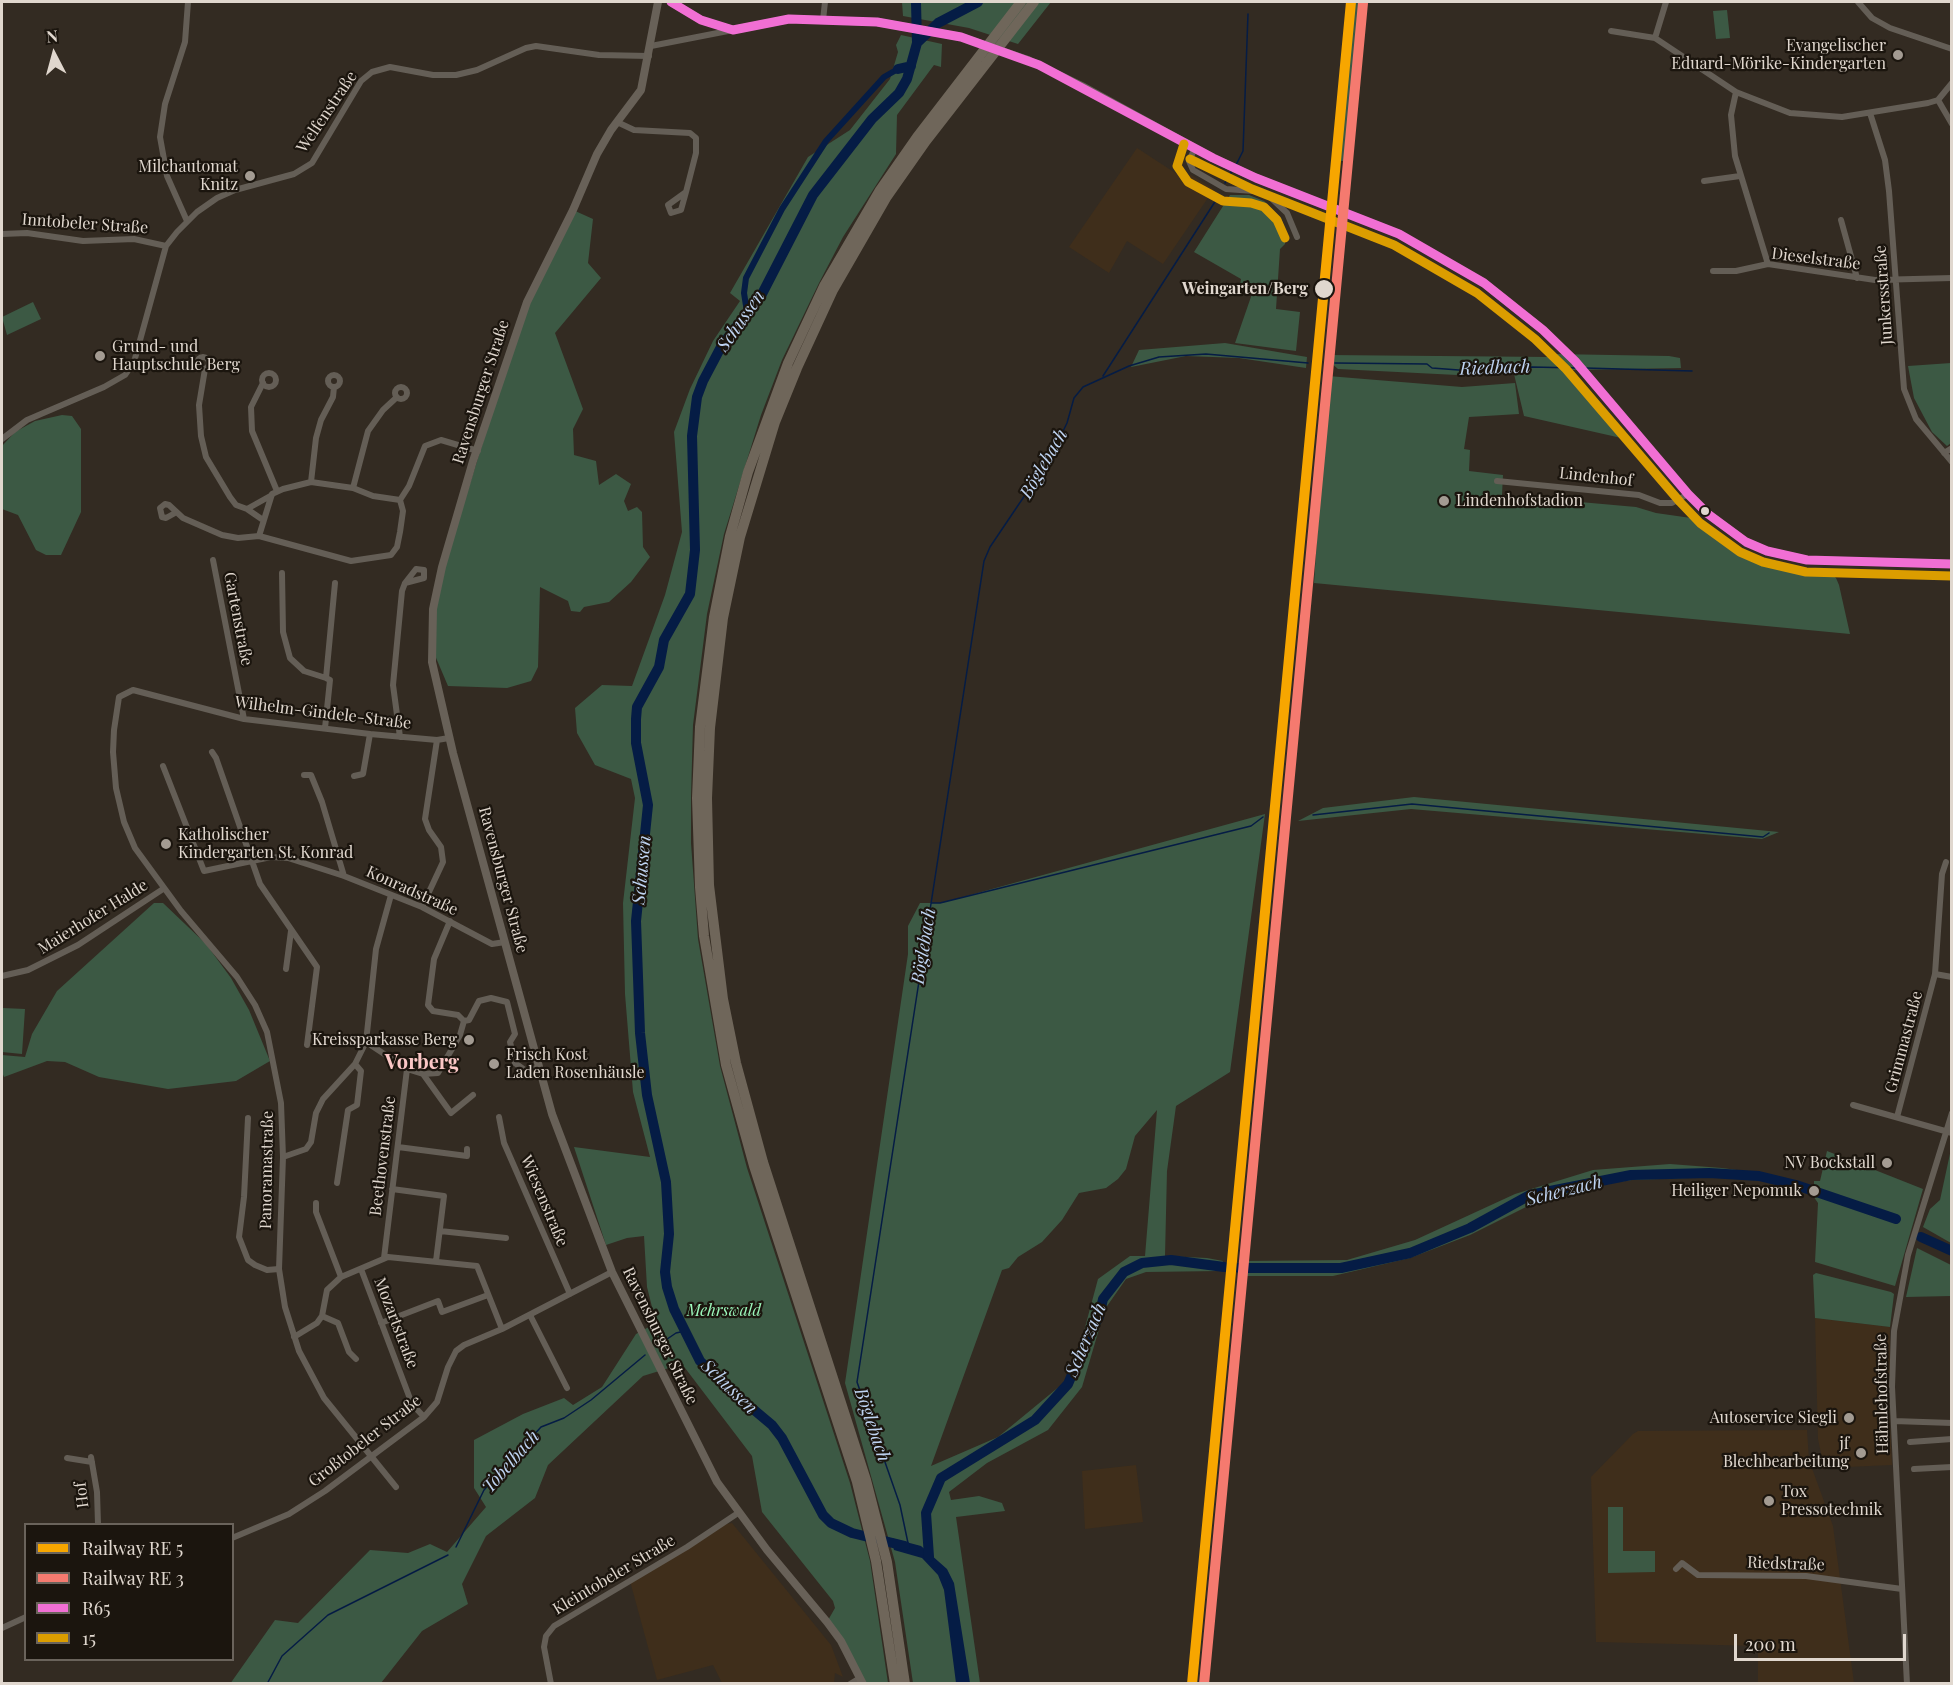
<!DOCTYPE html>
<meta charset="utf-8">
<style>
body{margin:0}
#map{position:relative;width:1953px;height:1685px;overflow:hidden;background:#332b22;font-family:"Playfair Display",serif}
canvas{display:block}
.frame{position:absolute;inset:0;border:3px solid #e0d7ce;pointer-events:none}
.legend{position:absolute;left:24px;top:1523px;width:210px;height:138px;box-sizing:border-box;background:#1b150e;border:2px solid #6a635b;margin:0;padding:8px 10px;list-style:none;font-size:18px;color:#e0d7ce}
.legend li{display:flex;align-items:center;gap:12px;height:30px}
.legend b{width:30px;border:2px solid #6a635b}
.north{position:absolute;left:24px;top:24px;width:60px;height:60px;-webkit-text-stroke:4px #1b150e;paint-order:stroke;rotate:354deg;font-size:16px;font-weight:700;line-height:24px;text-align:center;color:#e0d7ce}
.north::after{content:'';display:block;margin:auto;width:21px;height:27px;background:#e0d7ce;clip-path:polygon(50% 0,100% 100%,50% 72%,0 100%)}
.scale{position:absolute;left:1734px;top:1634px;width:172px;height:27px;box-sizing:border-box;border:3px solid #e0d7ce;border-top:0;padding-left:8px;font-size:18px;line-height:21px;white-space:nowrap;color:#e0d7ce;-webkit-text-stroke:4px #1b150e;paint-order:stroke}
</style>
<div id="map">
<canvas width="1953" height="1685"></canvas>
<div class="frame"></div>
<ul class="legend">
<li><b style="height:8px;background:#f7a600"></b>Railway RE 5</li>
<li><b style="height:8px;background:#f57a6f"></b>Railway RE 3</li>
<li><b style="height:8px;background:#f16fd4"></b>R65</li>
<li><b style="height:8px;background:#db9d00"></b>15</li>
</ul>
<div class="north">N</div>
<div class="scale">200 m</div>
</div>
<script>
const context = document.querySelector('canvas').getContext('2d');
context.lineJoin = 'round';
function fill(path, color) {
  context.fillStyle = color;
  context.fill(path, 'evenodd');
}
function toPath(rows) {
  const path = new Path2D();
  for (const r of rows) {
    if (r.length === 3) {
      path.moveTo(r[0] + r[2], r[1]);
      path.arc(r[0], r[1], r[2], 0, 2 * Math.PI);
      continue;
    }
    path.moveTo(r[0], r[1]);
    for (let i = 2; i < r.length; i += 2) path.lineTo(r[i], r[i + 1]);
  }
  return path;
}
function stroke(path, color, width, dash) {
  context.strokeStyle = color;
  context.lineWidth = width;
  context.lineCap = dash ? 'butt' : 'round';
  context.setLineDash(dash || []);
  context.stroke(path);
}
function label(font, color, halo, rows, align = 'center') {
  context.font = font + ' "Playfair Display",serif';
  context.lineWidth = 4.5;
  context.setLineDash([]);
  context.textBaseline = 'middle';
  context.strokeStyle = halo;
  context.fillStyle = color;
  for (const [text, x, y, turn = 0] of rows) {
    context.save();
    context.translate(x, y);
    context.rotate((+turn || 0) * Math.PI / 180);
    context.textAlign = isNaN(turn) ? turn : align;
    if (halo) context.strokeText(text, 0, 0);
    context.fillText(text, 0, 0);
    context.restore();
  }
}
const built = toPath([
 [1137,148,1183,178,1191,175,1214,189,1163,264,1127,241,1109,273,1069,247],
 [1815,1318,1890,1327,1889,1407,1892,1465,1824,1468,1818,1439],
 [1807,1430,1809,1460,1833,1526,1854,1683,1758,1683,1758,1646,1596,1642,1591,1477,1633,1434,1638,1431],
 [1136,1465,1143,1522,1085,1529,1082,1471],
 [732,1523,831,1645,843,1677,835,1673,834,1683,722,1683,713,1665,657,1680,630,1581,721,1525]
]);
const green = toPath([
 [902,2,1051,2,1018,44,969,28,903,16],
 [1355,2,1365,2,1349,148,1347,161,1340,161],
 [1727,10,1730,38,1716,39,1713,11],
 [901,35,942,44,941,67,934,65,897,115,896,154,843,237,819,283,782,360,761,415,724,534,707,614,693,725,691,797,691,843,698,939,720,1066,747,1168,850,1483,870,1561,888,1683,863,1683,827,1622,835,1608,833,1601,762,1512,752,1456,682,1364,643,1376,548,1465,535,1498,486,1536,462,1584,468,1604,422,1631,381,1683,230,1684,275,1620,298,1623,370,1550,408,1553,430,1544,447,1552,486,1507,474,1488,474,1440,523,1414,564,1398,573,1405,602,1387,636,1334,656,1323,647,1287,644,1236,627,1238,606,1245,574,1147,650,1157,633,1092,625,994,623,903,635,798,631,779,595,765,577,733,575,708,602,685,632,686,665,595,682,532,674,432,690,389,713,341,740,301,730,293,808,157,850,130,890,79,898,52,896,45],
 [1230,195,1249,195,1264,201,1281,218,1285,229,1285,244,1280,249,1276,309,1300,312,1296,351,1235,343,1253,291,1240,285,1241,279,1194,252],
 [573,210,593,219,588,263,601,278,555,333,583,409,573,429,574,455,596,461,599,485,616,474,631,484,624,501,628,511,637,507,642,512,643,547,650,557,631,582,609,602,584,607,580,612,571,611,568,601,540,587,538,667,531,681,507,688,448,686,431,646,436,592,527,302],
 [33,302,41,319,7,335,2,317],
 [1225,343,1307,357,1306,368,1239,358,1186,356,1131,367,1139,350],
 [1554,354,1669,356,1680,358,1681,368,1572,370,1630,440,1524,416,1514,374,1457,375,1338,369,1330,362,1328,355,1549,357],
 [1951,363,1951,443,1947,446,1932,432,1914,398,1908,366],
 [1328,376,1462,387,1515,383,1519,414,1469,417,1464,449,1470,450,1469,471,1503,475,1502,495,1636,507,1656,513,1691,518,1741,550,1771,563,1831,574,1836,578,1839,585,1850,634,1314,583],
 [62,415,72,416,81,429,81,512,61,555,46,555,36,550,18,515,2,509,2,446,15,432,35,421],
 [1414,797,1779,832,1762,839,1411,809,1298,821,1323,808],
 [1265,814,1230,1072,1176,1106,1167,1171,1165,1256,1207,1258,1223,1261,1219,1271,1146,1272,1126,1279,1105,1309,1082,1387,1048,1430,987,1463,949,1492,951,1500,979,1496,1002,1503,1005,1511,956,1517,980,1683,913,1683,895,1562,845,1383,908,954,908,926,920,903,941,903],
 [1157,1110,1145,1256,1130,1256,1098,1279,1077,1357,1066,1381,998,1437,931,1466,1002,1270,1009,1268,1018,1257,1042,1242,1062,1220,1079,1193,1106,1188,1118,1179,1126,1169,1135,1136],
 [154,903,163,903,206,944,231,978,249,1010,270,1061,236,1081,168,1089,99,1077,65,1062,47,1061,4,1077,2,1072,2,1055,25,1057,32,1034,57,991],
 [3,1008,25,1009,22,1054,2,1052],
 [1951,1149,1952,1243,1951,1243,1923,1227,1930,1209,1940,1200],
 [1827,1151,1923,1189,1895,1286,1815,1262,1818,1203,1811,1193,1765,1181,1716,1177,1632,1180,1593,1186,1528,1206,1470,1235,1410,1258,1333,1276,1239,1276,1239,1268,1244,1261,1347,1260,1415,1240,1515,1194,1593,1170,1670,1164,1722,1168,1759,1173,1814,1187,1814,1181,1820,1181],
 [1917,1248,1951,1265,1951,1296,1906,1297],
 [1816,1273,1891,1292,1894,1294,1890,1327,1815,1318,1813,1275],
 [1608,1507,1623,1507,1623,1551,1655,1551,1655,1572,1608,1573]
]);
const water = toPath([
 [891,1538,921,1546,947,1569,954,1583,970,1683,956,1683,944,1590,938,1575,922,1558,894,1550]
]);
const stream = toPath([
 [1236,165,1243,151,1248,14],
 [1225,183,1232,171],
 [1335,363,1427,364,1432,368,1472,371,1532,367,1577,368],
 [1585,368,1692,371],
 [1103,376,1218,197],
 [1313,815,1412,804,1763,837,1769,833],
 [932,903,940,903,1251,826,1263,817],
 [657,1346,676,1333,685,1331],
 [908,1543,900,1505,857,1382,984,561,990,547,1050,458,1067,423,1074,398,1083,387,1129,366,1159,357,1206,354,1308,363],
 [456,1547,484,1490,541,1427,564,1418,591,1400,645,1355],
 [267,1684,282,1656,328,1615,448,1555]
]);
const canal = toPath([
 [747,312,744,293,746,278,782,209,826,141,884,77,898,69]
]);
const river = toPath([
 [917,43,938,23,978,2],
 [898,69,911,66],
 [1921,1237,1952,1251],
 [1239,1268,1341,1268,1410,1253,1470,1228,1530,1195,1631,1175,1709,1173,1759,1176,1796,1185,1896,1219],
 [905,1546,852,1533,831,1523,823,1515,782,1438,772,1425,728,1388,700,1361,674,1309,667,1287,665,1272,669,1234,666,1182,647,1095,640,1033,636,921,648,805,636,743,636,719,637,707,659,667,664,640,690,594,695,550,692,436,697,397,703,381,722,345,762,294,813,195,872,119,899,93,907,79,917,43,916,2],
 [929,1557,926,1513,941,1478,1035,1420,1068,1384,1092,1328,1099,1317,1103,1299,1124,1272,1142,1263,1171,1260,1224,1267]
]);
const minor = toPath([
 [1858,2,1872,18,1890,28,1952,49],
 [823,20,825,2],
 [1611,31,1655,38,1736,92,1790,113,1842,117,1928,103,1938,100,1952,83],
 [1655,38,1666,2],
 [651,46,733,30],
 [1736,92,1731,115,1735,156,1768,264],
 [1938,100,1952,124],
 [1870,113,1885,160,1889,191,1904,389,1916,419,1952,462],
 [617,122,634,130,690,133,696,138,696,153,686,192,668,205,671,213,681,210,686,192],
 [1195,148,1189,161,1193,170,1226,189,1254,191,1270,197,1287,213,1297,237],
 [1704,181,1740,176],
 [1841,220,1857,278],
 [187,221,167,176,160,137,165,104,185,42,188,2],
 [2,234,27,233,83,241,134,239,166,246],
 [1713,271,1736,271,1768,264,1875,280,1952,278],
 [203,363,6],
 [205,369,199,405,201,436,206,457,230,497,236,505,247,509],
 [269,380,7],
 [334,381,6],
 [263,383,251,407,252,431,277,491],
 [401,393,6],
 [2,439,27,420,104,387,125,375,134,362,166,246,177,232,197,212,217,198,235,190,294,174,312,163,361,81,372,72,390,67,433,75,456,75,477,70,526,48,536,46,599,55,649,56],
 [1944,453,1952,448],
 [1497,481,1639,495,1660,503,1672,503,1688,494],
 [311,482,316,438,321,420,333,397,334,387],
 [353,488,368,431,383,410,397,397],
 [400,500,373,496,353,488,311,482,283,489,272,494,259,536,351,561,391,555,397,547,400,532,403,511,400,500,409,486,425,446,441,440,478,451],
 [175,513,166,518,162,517,160,508,165,504,169,505,183,518,222,535,238,538,259,536],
 [263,520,247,509,272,495],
 [213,560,244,719],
 [282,573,283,632,290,658,304,671,326,678],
 [325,728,330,680,326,678,335,583],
 [400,737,393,685,402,591,405,583,424,578,424,570,416,569,405,583],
 [212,752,216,758,260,884,317,967,307,1045],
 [163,766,204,871,271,857,288,858,344,876,422,907,492,944,505,942],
 [304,775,311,775,322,802,344,876],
 [354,776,363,774,370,734],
 [1946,862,1942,874,1935,974,1952,977],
 [422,907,443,862,441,847,429,830,425,819,437,740],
 [450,921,434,959,428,1005,433,1011,458,1015,464,1021],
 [286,969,291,931],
 [2,976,28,970,78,945,163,889],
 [366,1042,407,1069,384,1258],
 [407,1069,423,1074,438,1073,460,1035,464,1021,469,1020,479,1001,491,998,507,1002,515,1034,510,1042,515,1063,526,1071,539,1067],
 [423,1074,451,1113,473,1095],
 [1853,1105,1952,1133],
 [499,1117,504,1143,570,1294],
 [1897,1117,1935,974],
 [248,1118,244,1197,239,1237,248,1260,255,1265,267,1270,279,1269],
 [398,1147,467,1156,467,1149],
 [283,1157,306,1149,311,1142,316,1113,323,1099,355,1064,366,1042,376,949,391,895],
 [337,1183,348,1110,357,1105,361,1071,355,1064],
 [392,1189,444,1196,436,1261],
 [316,1203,316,1212,341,1277],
 [440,1231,506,1238],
 [361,1269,412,1404,424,1417],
 [530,1315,567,1388],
 [322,1316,338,1323,349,1352,356,1359],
 [381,1323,438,1301,442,1312,488,1295],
 [294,1337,317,1323,322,1316,327,1290,341,1277,388,1257,477,1266,502,1329],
 [1894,1421,1952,1423],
 [1910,1442,1952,1439],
 [91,1457,97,1492,98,1524],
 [67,1458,92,1462],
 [1914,1469,1952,1467],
 [396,1487,324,1398,299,1351,285,1307,279,1269,283,1157,281,1103,267,1032,255,1005,237,977,181,911,135,848,124,822,116,788,113,752,114,730,119,697,133,690,244,719,370,734,437,740,449,738],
 [232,1538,289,1514,325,1491,424,1417,437,1402,448,1367,456,1351,464,1345,502,1329,612,1272],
 [1676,1569,1682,1563,1698,1575,1806,1576,1902,1589],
 [2,1628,26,1617],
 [551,1684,544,1647,546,1636,554,1626,687,1547,738,1513],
 [850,1684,860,1678],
 [1907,1684,1892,1387,1894,1331,1908,1255,1952,1113]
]);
const tertiary = toPath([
 [671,2,701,20,733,30,789,19,877,22],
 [1028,60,1082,86,1213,158,1256,178,1399,234,1484,283,1543,330,1575,361,1688,494,1708,514,1746,542,1767,551,1807,560,1952,564]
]);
const secondary = toPath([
 [658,2,641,90,611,130,597,154,573,210,527,302,473,461,442,567,433,609,432,662,453,753,552,1114,612,1272,717,1482,767,1550,827,1622,841,1641,863,1684]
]);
const trunk = toPath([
 [895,1684,876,1561,857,1482,754,1166,726,1065,704,936,700,887,697,798,700,727,714,617,730,536,748,472,788,363,824,286,880,190,917,137,1021,2],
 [905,1684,887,1562,866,1480,763,1162,736,1063,723,999,709,885,707,798,710,728,723,618,740,537,775,422,797,368,833,290,886,198,926,141,1034,2]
]);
const tertiaryBridge = toPath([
 [877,22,961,37,1028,60]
]);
const bus1 = toPath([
 [671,2,701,20,733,30,789,19,877,22,961,37,1039,65,1213,158,1256,178,1399,234,1484,283,1543,330,1575,361,1688,494,1708,514,1746,542,1767,551,1807,560,1952,564]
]);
const bus2 = toPath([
 [1184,144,1177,166,1188,182,1223,201,1251,203,1264,207,1277,220,1285,238],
 [1190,159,1252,189,1394,245,1477,293,1535,339,1566,369,1680,502,1700,523,1740,552,1763,562,1806,572,1952,576]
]);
const rail1 = toPath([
 [1192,1684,1351,2]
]);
const rail2 = toPath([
 [1204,1684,1363,3]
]);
const markers = [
 [1898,55,6,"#a39b92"],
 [250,176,6,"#a39b92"],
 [1324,289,10,"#e0d7ce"],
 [100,356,6,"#a39b92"],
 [1444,501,6,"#a39b92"],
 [1705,511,5,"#e0d7ce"],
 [166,844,6,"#a39b92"],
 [469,1040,6,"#a39b92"],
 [494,1064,6,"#a39b92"],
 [1887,1163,6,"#a39b92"],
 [1814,1191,6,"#a39b92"],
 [1849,1418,6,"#a39b92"],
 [1861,1453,6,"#a39b92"],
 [1769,1501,6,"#a39b92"]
];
const poiNames = [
 ["Evangelischer",1886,46],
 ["Eduard-Mörike-Kindergarten",1886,64],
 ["Milchautomat",238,167],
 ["Knitz",238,185],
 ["Grund- und",112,347,"left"],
 ["Hauptschule Berg",112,365,"left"],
 ["Lindenhofstadion",1456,501,"left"],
 ["Katholischer",178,835,"left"],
 ["Kindergarten St. Konrad",178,853,"left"],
 ["Kreissparkasse Berg",457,1040],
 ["Frisch Kost",506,1055,"left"],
 ["Laden Rosenhäusle",506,1073,"left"],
 ["NV Bockstall",1875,1163],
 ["Heiliger Nepomuk",1802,1191],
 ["Autoservice Siegli",1837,1418],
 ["jf",1849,1444],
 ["Blechbearbeitung",1849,1462],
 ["Tox",1781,1492,"left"],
 ["Pressotechnik",1781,1510,"left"]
];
const streetNames = [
 ["Welfenstraße",327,112,-56],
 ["Inntobeler Straße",85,224,4],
 ["Dieselstraße",1816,259,7],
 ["Junkersstraße",1884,295,-94],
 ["Ravensburger Straße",481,392,-72],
 ["Lindenhof",1596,477,6],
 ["Gartenstraße",238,619,79],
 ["Wilhelm-Gindele-Straße",323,713,7],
 ["Ravensburger Straße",503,880,75],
 ["Konradstraße",412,891,24],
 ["Maierhofer Halde",93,917,-32],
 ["Grimmastraße",1904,1042,-75],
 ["Beethovenstraße",383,1156,-83],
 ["Panoramastraße",267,1170,-89],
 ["Wiesenstraße",544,1201,67],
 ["Mozartstraße",396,1323,69],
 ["Ravensburger Straße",660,1336,64],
 ["Hähnlehofstraße",1882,1394,-91],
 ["Großtobeler Straße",365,1441,-38],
 ["Hof",82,1495,-97],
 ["Riedstraße",1786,1564,2],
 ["Kleintobeler Straße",614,1575,-31]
];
const stopNames = [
 ["Weingarten/Berg",1308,289]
];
const parkNames = [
 ["Mehrswald",724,1311]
];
const waterNames = [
 ["Schussen",741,321,-55],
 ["Riedbach",1495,368,-2],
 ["Böglebach",1044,464,-60],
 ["Schussen",642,870,-85],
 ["Böglebach",924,946,-81],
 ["Scherzach",1564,1191,-14],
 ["Scherzach",1086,1340,-67],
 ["Schussen",729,1387,44],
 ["Böglebach",872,1425,71],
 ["Tobelbach",511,1462,-49]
];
const quarterNames = [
 ["Vorberg",422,1063]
];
fill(built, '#3f2e1b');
fill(green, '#3c5944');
fill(water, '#051c45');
stroke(stream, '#051c45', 1.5);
stroke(canal, '#051c45', 6);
stroke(river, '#051c45', 10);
stroke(minor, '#645e56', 6);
stroke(tertiary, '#645e56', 8);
stroke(secondary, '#686158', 8);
stroke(trunk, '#6f665a', 10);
stroke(tertiaryBridge, '#645e56', 8);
stroke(bus1, '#f16fd4', 9);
stroke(bus2, '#db9d00', 9);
stroke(rail1, '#f7a600', 10);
stroke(rail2, '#f57a6f', 10);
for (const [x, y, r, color] of markers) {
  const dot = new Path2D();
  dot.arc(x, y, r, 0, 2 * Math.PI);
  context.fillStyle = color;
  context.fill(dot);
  stroke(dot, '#1b150e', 2);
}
label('16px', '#e0d7ce', '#1b150e', poiNames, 'right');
label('16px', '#e0d7ce', '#1b150e', streetNames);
label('bold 16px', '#e0d7ce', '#1b150e', stopNames, 'right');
label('italic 16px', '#9cf8bc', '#1b150e', parkNames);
label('italic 18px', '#bed3f1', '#1b150e', waterNames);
label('bold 20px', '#fbc7c6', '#1b150e', quarterNames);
</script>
